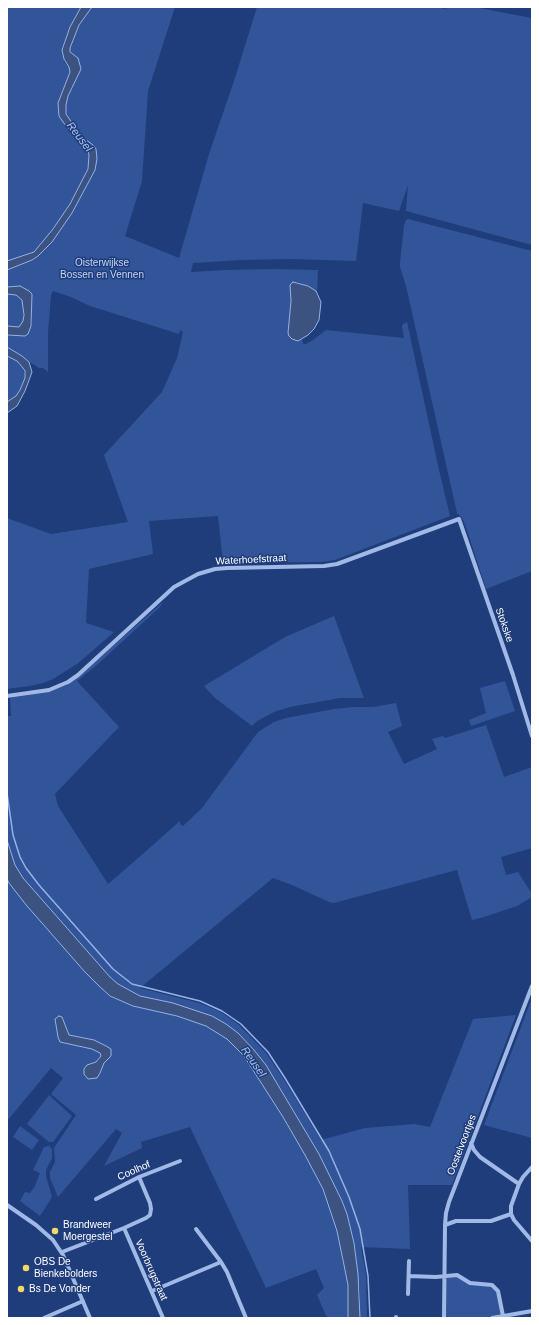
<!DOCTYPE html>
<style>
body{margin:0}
#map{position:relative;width:539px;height:1325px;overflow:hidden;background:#1f3d7b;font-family:Helvetica,sans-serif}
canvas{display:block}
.frame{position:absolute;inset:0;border:8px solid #fff;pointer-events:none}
</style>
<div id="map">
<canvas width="539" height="1325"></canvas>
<div class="frame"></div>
</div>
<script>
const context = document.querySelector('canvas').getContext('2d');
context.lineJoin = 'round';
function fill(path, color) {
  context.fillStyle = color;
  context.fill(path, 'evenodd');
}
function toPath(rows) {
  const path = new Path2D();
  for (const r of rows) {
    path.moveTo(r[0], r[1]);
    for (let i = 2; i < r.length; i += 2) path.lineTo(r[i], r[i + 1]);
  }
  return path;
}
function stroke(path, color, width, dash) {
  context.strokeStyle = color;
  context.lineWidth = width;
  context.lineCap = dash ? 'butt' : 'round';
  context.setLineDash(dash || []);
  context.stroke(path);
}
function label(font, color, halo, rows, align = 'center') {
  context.font = font + ' Helvetica,sans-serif';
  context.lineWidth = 3;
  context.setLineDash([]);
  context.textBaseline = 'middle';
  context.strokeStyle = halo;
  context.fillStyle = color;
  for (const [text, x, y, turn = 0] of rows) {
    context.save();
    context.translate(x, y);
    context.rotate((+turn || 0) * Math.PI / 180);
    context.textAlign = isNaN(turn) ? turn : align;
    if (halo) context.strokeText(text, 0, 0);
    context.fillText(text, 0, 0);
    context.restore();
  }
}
const green = toPath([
 [7,7,81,7,70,27,62,49,63,56,65,63,69,67,70,72,58,103,68,130,84,146,89,155,88,169,70,204,53,229,34,252,7,261],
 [92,7,175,7,148,91,142,181,125,236,179,258,209,154,235,78,257,7,437,7,449,10,442,7,474,7,532,18,532,245,406,211,408,185,399,211,363,203,356,261,291,259,241,260,193,263,191,272,192,272,225,270,273,269,318,270,317,294,316,291,308,286,297,282,290,288,291,301,288,333,298,341,302,339,303,344,306,344,313,340,326,330,404,338,402,326,403,324,407,322,439,470,450,516,335,560,320,562,223,563,218,516,149,521,153,554,89,569,86,623,114,632,77,664,53,679,43,683,30,686,7,689,7,518,51,534,128,522,104,455,162,392,177,358,183,332,180,330,179,334,90,306,71,297,53,291,51,295,48,333,48,372,43,368,39,368,7,347,7,335,14,336,31,326,32,321,32,294,13,286,7,287,7,270,32,260,38,256,52,242,72,213,95,170,97,159,93,145,81,136,69,119,66,114,66,105,68,96,81,69,75,55,70,52,70,48,79,25],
 [408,219,532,251,532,571,486,589,466,527,462,518,457,513,406,286,400,267,400,262,404,225,406,220],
 [7,294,16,295,22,300,23,303,23,321,19,327,7,326],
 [7,356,17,361,23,368,25,378,20,390,16,396,7,402],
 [163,602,160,607,98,664,77,681,119,727,55,794,58,806,108,884,137,859,180,821,180,824,183,826,202,808,258,732,274,722,286,718,334,709,353,707,373,707,396,703,402,726,388,732,404,764,437,749,432,739,443,736,445,738,486,725,504,777,532,767,532,848,501,857,506,875,518,872,532,894,532,897,517,906,484,917,472,920,457,870,334,903,329,902,292,885,273,878,140,988,199,1003,221,1012,239,1025,266,1053,283,1078,321,1140,365,1128,414,1124,430,1127,473,1019,516,1015,452,1185,408,1185,410,1249,361,1247,366,1275,367,1318,360,1318,360,1292,354,1243,349,1222,342,1201,319,1154,266,1065,212,1016,173,1003,140,996,118,984,110,977,23,878,15,865,7,840,7,716,11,716,10,698,47,692,66,685,74,680],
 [334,616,364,698,340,698,290,707,274,712,257,721,252,726,215,698,204,686,285,637],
 [505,681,515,711,471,726,469,720,486,713,480,688],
 [7,879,27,906,85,972,110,996,133,1006,177,1016,206,1026,227,1039,244,1056,283,1117,305,1155,323,1189,337,1231,344,1265,348,1285,348,1318,327,1318,317,1295,324,1288,316,1269,266,1288,190,1127,141,1142,142,1148,104,1166,122,1133,116,1129,58,1197,50,1178,50,1172,55,1162,54,1148,76,1115,51,1094,63,1078,51,1068,7,1121],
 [65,1026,69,1035,86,1038,111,1056,104,1063,102,1067,91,1063,96,1062,101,1056,100,1053,98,1050,76,1044,60,1042],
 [532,998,532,1138,484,1125],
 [49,1095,72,1116,53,1142,49,1142,27,1124],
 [20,1126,39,1140,32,1150,13,1137],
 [49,1146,52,1149,52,1158,46,1170,46,1176,52,1197,40,1216,20,1201,25,1192,30,1193,35,1186,40,1173,33,1170,44,1147],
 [449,1277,458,1277,463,1279,492,1287,496,1291,499,1297,501,1313,499,1315,484,1318,446,1318,446,1279]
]);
const water = toPath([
 [81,7,92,7,79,25,70,48,70,52,78,58,81,69,68,96,66,105,66,114,81,136,93,145,96,149,97,159,95,170,72,213,52,242,38,256,32,260,7,270,7,261,34,252,53,229,70,204,88,169,89,155,88,151,63,122,59,116,58,103,70,72,69,67,64,59,62,50,70,27,81,7],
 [293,282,308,286,316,291,321,302,319,320,314,329,308,335,298,341,292,339,289,336,288,333,291,301,290,285,293,282],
 [20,286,29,291,32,294,31,326,28,334,25,336,7,335,7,326,19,327,23,321,24,315,22,300,16,295,7,294,7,287,20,286],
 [7,347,22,356,29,362,32,372,25,391,17,406,7,413,7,402,16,396,20,390,25,378,25,371,23,368,17,361,7,356,7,347],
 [7,840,15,865,23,878,110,977,118,984,140,996,173,1003,212,1016,226,1024,238,1033,254,1050,266,1065,319,1154,342,1201,347,1214,354,1243,358,1274,360,1318,348,1318,348,1285,344,1265,337,1231,323,1189,305,1155,283,1117,244,1056,227,1039,206,1026,177,1016,133,1006,110,996,99,986,85,972,27,906,9,883,7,879,7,840],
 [59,1016,62,1017,69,1035,94,1040,106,1046,111,1049,111,1056,104,1063,100,1073,97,1078,88,1079,84,1074,84,1069,87,1065,96,1062,101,1056,100,1053,92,1049,60,1042,58,1037,55,1019,59,1016]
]);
const stream = toPath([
 [7,793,13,835,20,857,26,868,39,885,113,969,132,984,200,1001,222,1011,241,1024,268,1052,285,1078,329,1151,349,1197,360,1229,368,1276,370,1318]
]);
const minor = toPath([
 [7,696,49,690,68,682,78,675,174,587,198,574,215,569,227,568,324,566,337,564,459,519,513,675,532,736],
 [471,1143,474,1150,480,1157,519,1184,511,1206,511,1214,514,1220,532,1241],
 [519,1184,523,1177,532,1167],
 [96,1199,139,1177,180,1161],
 [7,1205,36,1225,53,1240,63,1255,90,1318],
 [445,1225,456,1221,491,1221,511,1214],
 [124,1228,163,1318],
 [196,1229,221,1262],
 [62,1252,124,1228,146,1218,150,1215,151,1209,150,1203,139,1177],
 [409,1276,436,1277,457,1275,470,1283,492,1285,498,1291,503,1316],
 [152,1291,221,1262,227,1272,246,1318],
 [408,1294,409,1261],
 [44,1318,83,1301],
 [396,1318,396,1317],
 [444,1318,445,1225,446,1213,449,1202,532,986],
 [492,1318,532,1311]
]);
const markers = [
 [55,1231,4,"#f4da62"],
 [26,1268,4,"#f4da62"],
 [21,1289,4,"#f4da62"]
];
const parkNames = [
 ["Oisterwijkse",102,263],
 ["Bossen en Vennen",102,275]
];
const streetNames = [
 ["Waterhoefstraat",251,560,-3],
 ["Stokske",504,625,71],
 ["Oostelvoortjes",462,1145,-69],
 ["Coolhof",134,1171,-24],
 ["Voorbrugstraat",151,1270,66]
];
const poiNames = [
 ["Brandweer",63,1225],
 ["Moergestel",63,1237],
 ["OBS De",34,1262],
 ["Bienkebolders",34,1274],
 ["Bs De Vonder",29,1289]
];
const waterNames = [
 ["Reusel",79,137,53],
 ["Reusel",253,1062,55]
];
fill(green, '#325599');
fill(water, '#3c5381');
stroke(water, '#95b2e8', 1);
stroke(stream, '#95b2e8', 1.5);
stroke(minor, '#a1b9e6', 4);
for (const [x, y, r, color] of markers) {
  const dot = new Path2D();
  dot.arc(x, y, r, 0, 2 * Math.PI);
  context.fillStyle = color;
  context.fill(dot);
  stroke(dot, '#1f3d7b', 1.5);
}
label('10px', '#c5d5f5', '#1f3d7b', parkNames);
label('10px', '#fff', '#1f3d7b', streetNames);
label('10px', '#fff', '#1f3d7b', poiNames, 'left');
label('italic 11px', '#acc3ee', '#1f3d7b', waterNames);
</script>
